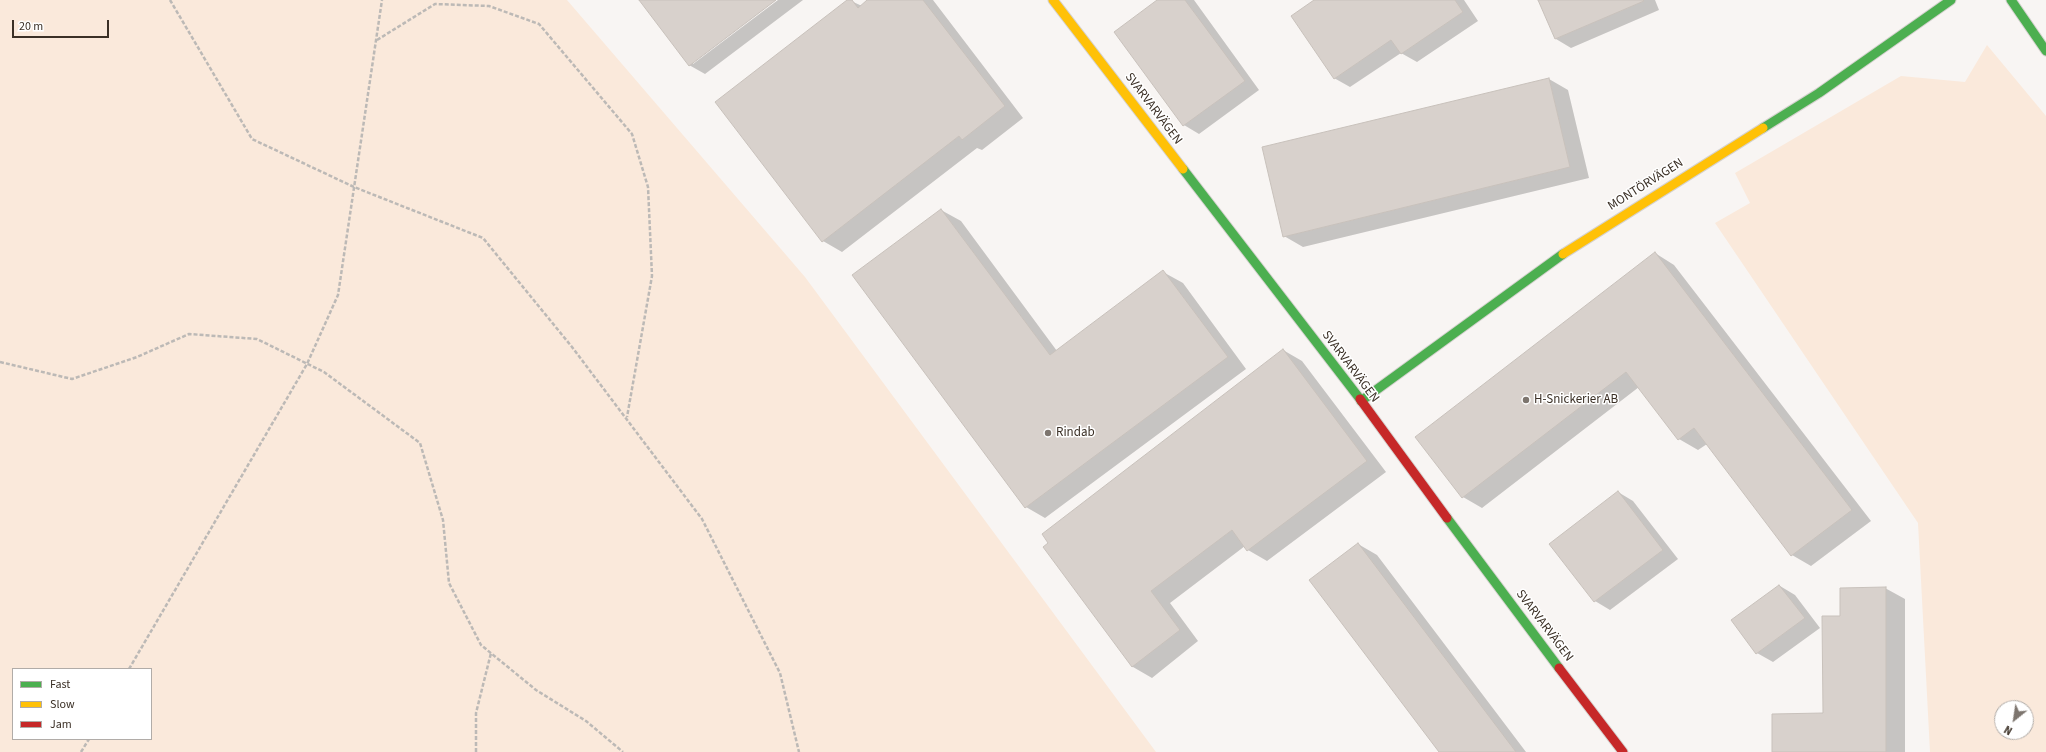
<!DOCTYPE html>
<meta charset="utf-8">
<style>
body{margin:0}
#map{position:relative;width:2046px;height:752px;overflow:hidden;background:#f8f5f3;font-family:"Source Sans 3",sans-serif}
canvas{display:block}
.legend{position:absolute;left:12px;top:668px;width:140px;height:72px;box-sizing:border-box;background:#fff;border:1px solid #b1aca8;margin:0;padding:5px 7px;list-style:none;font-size:12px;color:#3b3026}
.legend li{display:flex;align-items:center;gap:8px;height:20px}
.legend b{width:20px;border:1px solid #b1aca8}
.north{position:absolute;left:1994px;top:700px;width:40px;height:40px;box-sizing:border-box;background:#fff;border:1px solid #b1aca8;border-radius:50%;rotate:210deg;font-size:11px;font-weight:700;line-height:16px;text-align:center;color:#3b3026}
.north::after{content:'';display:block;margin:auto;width:14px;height:18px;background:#7d756e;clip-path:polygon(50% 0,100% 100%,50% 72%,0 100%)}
.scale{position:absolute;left:12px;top:20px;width:97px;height:18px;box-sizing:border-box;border:2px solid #3b3026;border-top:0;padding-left:5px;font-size:12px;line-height:14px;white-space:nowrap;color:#3b3026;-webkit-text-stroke:3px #fff;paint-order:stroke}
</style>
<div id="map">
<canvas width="2046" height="752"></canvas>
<ul class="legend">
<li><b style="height:5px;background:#4caf50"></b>Fast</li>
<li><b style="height:5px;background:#ffc107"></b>Slow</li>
<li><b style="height:5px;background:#c62828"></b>Jam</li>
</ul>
<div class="north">N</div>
<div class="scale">20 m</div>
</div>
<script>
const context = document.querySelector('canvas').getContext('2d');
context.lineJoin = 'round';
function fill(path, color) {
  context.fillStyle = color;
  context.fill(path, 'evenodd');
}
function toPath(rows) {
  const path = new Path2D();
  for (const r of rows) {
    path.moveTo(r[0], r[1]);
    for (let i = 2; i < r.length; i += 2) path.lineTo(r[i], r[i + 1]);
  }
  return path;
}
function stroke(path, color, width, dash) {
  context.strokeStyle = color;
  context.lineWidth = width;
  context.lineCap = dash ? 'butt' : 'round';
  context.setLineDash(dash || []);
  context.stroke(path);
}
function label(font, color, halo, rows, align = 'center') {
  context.font = font + ' "Source Sans 3",sans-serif';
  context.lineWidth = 3;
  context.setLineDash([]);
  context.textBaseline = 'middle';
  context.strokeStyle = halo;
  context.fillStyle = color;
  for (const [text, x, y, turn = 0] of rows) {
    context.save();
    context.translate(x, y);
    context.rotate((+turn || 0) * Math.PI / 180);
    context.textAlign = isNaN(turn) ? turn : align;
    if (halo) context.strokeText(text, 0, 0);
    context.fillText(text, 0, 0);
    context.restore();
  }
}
const green = toPath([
 [0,0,567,0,805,277,1156,752,0,752],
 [13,669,151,669,151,739,13,739],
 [1987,45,2046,116,2046,752,1930,752,1918,523,1715,223,1750,203,1735,173,1901,76,1965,82],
 [2002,708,2026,708,2026,732,2002,732]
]);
const shadow = toPath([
 [640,0,775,0,693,61,693,64,778,0,803,0,705,74,689,65],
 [849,0,862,6,869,0,933,0,1023,118,982,150,977,148,842,252,823,241],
 [1159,0,1194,0,1259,90,1199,134,1184,125],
 [1316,0,1464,0,1478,21,1417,62,1401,53,1350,87,1334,78],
 [1539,0,1655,0,1659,10,1571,48,1556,39],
 [1549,79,1568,90,1589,178,1303,247,1284,236],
 [941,210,961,221,1057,351,1163,272,1183,283,1246,369,1045,518,1026,507],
 [1655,253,1674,265,1871,521,1811,566,1792,555,1707,444,1698,450,1679,439,1639,387,1482,508,1463,497],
 [1283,350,1302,361,1386,472,1267,561,1248,550,1245,546,1170,603,1198,641,1152,678,1133,667,1044,547],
 [1618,492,1633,501,1678,559,1610,610,1595,601],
 [1358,544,1377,555,1526,752,1441,752],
 [1780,586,1795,595,1820,628,1773,662,1757,653,1733,620],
 [1885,588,1905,599,1905,752,1773,752,1824,714,1841,617]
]);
const building = toPath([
 [639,0,776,0,689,66,639,0],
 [847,0,852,0,858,8,867,0,923,0,1005,106,962,140,959,136,822,242,715,102,847,0],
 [1157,0,1185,0,1245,81,1183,126,1114,32,1157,0],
 [1314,0,1455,0,1463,12,1401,54,1391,40,1334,79,1291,16,1314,0],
 [1538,0,1643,0,1644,1,1555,39,1538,0],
 [1549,78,1570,167,1283,237,1262,147,1549,78],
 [941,209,1050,355,1163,270,1228,357,1025,508,852,275,941,209],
 [1655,252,1852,510,1791,556,1694,428,1678,440,1626,372,1462,498,1415,437,1655,252],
 [1283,349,1367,461,1247,551,1232,530,1151,591,1180,630,1132,667,1043,547,1048,543,1042,534,1283,349],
 [1618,491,1663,550,1594,602,1549,544,1618,491],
 [1358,543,1516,752,1439,752,1309,580,1358,543],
 [1779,585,1805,618,1756,654,1731,620,1779,585],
 [1886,587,1886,752,1772,752,1772,714,1823,713,1822,616,1840,616,1840,588,1886,587]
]);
const path = toPath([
 [170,0,252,139,354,187,483,238,572,347,702,519,780,673,799,752],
 [377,40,435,4,489,6,539,24,632,134,648,187,652,276,627,417],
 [0,362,72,379,137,357,189,334,257,339,324,372,420,443,443,520,449,583,481,645,536,690,586,721,623,752],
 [129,669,307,364,338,295,382,0],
 [81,752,89,739],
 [476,752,476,713,491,653]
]);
const fast = toPath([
 [2011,0,2046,51],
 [1763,128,1819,93,1951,0],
 [1183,169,1360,399],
 [1361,401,1563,254],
 [1447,518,1559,668]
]);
const slow = toPath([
 [1053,0,1183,169],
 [1563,254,1763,128]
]);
const jam = toPath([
 [1360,399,1447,518],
 [1559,668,1623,752]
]);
const markers = [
 [1526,400,4,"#7d756e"],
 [1048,433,4,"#7d756e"]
];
const streetNames = [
 ["SVARVARVÄGEN",1153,109,53],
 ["MONTÖRVÄGEN",1646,185,-32],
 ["SVARVARVÄGEN",1350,367,53],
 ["SVARVARVÄGEN",1544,626,53]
];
const poiNames = [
 ["H-Snickerier AB",1534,400],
 ["Rindab",1056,433]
];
fill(green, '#fae9db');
fill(shadow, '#0003');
fill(building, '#d8d1cc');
stroke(building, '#c8c1bb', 1);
stroke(fast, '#d5d2cf', 11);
stroke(slow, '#d5d2cf', 11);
stroke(jam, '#d5d2cf', 11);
stroke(path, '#bcb9b6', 2.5, [4, 2]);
stroke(fast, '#4caf50', 9);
stroke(slow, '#ffc107', 9);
stroke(jam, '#c62828', 9);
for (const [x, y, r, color] of markers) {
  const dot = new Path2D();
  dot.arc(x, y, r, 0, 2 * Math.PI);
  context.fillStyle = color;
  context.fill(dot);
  stroke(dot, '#fff', 1.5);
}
label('13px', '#3b3026', '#fff', streetNames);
label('13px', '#3b3026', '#fff', poiNames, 'left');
</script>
